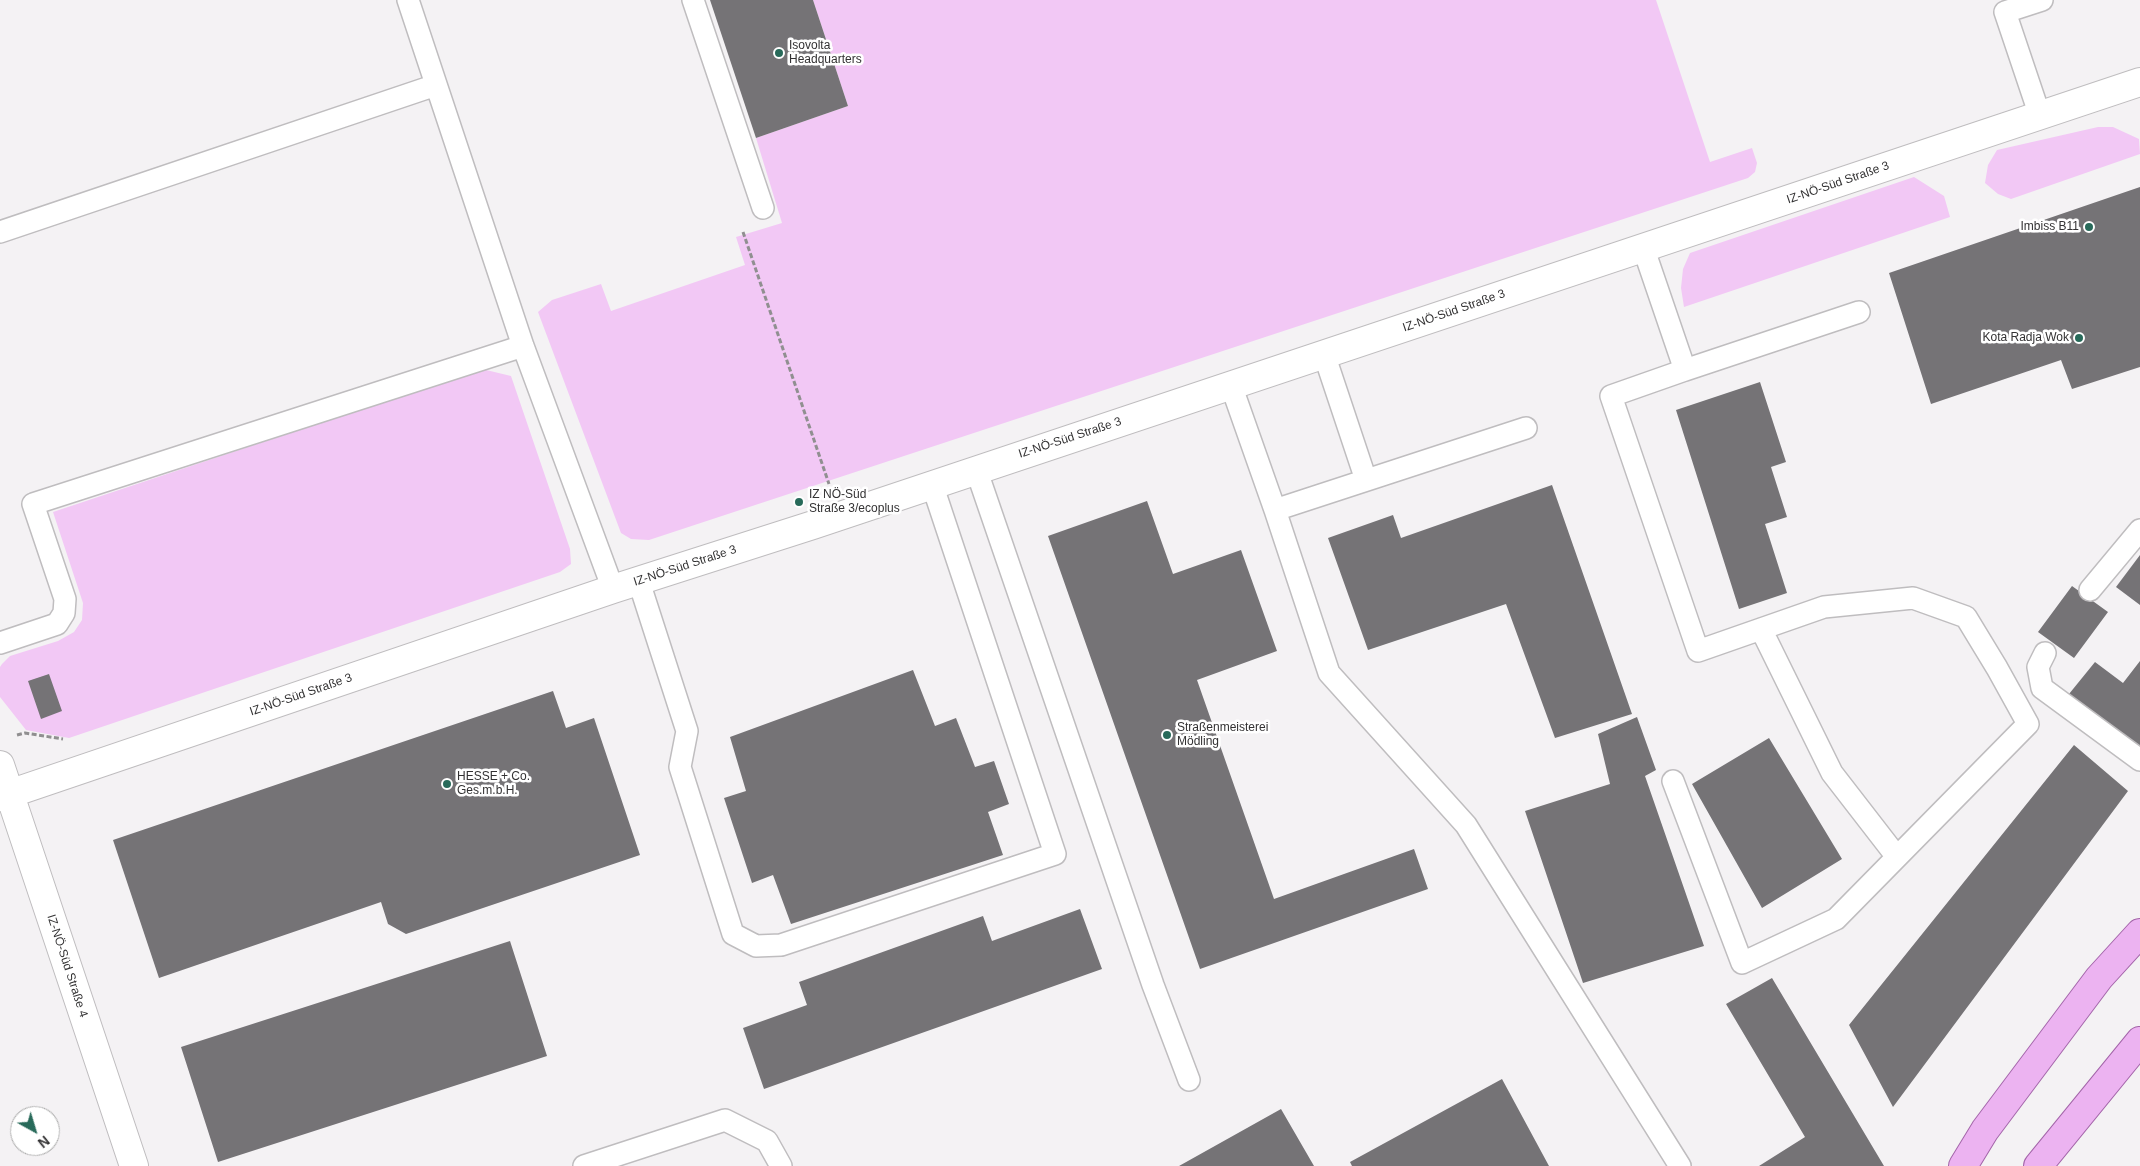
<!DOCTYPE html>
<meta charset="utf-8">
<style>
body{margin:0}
#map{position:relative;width:2140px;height:1166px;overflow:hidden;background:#f4f2f4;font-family:Helvetica,sans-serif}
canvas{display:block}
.north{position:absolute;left:10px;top:1106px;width:50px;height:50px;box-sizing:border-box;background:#fff;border:1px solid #adadad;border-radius:50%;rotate:141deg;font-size:14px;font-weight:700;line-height:20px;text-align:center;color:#333233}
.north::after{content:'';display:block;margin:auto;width:18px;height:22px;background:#286a5a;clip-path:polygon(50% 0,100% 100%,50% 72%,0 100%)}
</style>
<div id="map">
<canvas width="2140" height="1166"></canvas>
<div class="north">N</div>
</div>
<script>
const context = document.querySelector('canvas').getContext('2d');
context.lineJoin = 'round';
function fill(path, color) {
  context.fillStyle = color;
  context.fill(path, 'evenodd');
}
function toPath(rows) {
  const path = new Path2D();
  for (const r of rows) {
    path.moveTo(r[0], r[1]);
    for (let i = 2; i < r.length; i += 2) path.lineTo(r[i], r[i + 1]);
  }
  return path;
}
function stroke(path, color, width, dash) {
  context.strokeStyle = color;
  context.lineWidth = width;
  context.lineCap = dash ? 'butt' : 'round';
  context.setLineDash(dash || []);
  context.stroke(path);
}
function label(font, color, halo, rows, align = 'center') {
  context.font = font + ' Helvetica,sans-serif';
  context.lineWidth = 5;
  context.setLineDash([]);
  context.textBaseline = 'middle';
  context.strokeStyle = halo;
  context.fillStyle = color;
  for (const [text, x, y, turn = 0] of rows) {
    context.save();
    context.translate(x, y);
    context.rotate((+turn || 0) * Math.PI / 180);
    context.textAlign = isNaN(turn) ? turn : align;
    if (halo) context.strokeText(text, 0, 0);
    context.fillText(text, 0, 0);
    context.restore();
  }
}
const green = toPath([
 [813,0,1656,0,1710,162,1752,148,1757,163,1755,172,1748,178,649,540,631,539,621,533,538,312,552,300,601,284,611,311,745,265,736,237,782,223,756,138,848,106],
 [2098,127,2113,127,2139,139,2140,154,2011,199,1998,194,1985,183,1988,165,1997,150],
 [1914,177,1944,196,1950,217,1684,307,1681,288,1683,269,1690,253],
 [482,369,511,376,570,549,571,564,560,572,69,738,26,730,0,697,0,667,2,664,10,656,58,641,74,632,82,620,83,603,53,512]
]);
const building = toPath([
 [710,0,813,0,848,106,756,138],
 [2140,187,2140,367,2072,389,2061,360,1931,404,1889,273],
 [1760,382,1786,462,1771,467,1787,517,1765,524,1787,593,1739,609,1676,410],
 [1552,485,1632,714,1555,738,1506,604,1368,650,1328,538,1393,515,1401,538],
 [1147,501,1173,574,1241,550,1277,651,1197,680,1274,899,1414,849,1428,889,1200,969,1048,536],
 [2140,555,2140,605,2116,587],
 [2072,586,2108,612,2074,658,2038,632],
 [2140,661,2140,748,2069,694,2095,662,2123,683],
 [913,670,935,726,956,718,975,767,994,761,1009,804,988,812,1003,855,791,924,773,875,752,883,724,798,746,791,730,737],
 [49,674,62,711,41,719,28,681],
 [553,691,566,728,594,718,640,855,406,934,388,924,381,902,159,978,113,840],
 [1637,717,1656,770,1645,776,1704,946,1583,983,1525,811,1610,784,1598,734],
 [1769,738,1842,859,1762,908,1692,784],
 [2074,745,2128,791,1893,1107,1849,1025],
 [1080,909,1102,969,764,1089,743,1028,807,1005,799,982,983,916,992,941],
 [510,941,547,1056,218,1162,181,1047],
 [1772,978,1884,1166,1759,1166,1805,1137,1726,1004],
 [1502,1079,1549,1166,1352,1166,1350,1162],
 [1281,1109,1314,1166,1179,1166]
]);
const path = toPath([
 [743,232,829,484],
 [17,735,25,733,63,739]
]);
const service = toPath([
 [408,0,523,346,613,589],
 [693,0,763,208],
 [2040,116,2005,12,2042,0],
 [0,232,436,85],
 [1643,247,1685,370,1859,312],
 [1324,354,1366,480],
 [1231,385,1275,510],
 [1526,428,1275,510,1329,673,1466,825,1680,1166],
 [976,469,1153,985,1189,1080],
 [639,582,687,731,680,767,733,934,756,946,781,945,1055,854,932,484],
 [2090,590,2140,530],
 [1761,629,1832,773,1897,857],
 [0,643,57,624,64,613,65,599,33,504,523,346],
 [2045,653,2038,667,2042,688,2140,760],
 [1673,781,1742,963,1836,919,2028,724,1997,668,1966,617,1913,598,1824,607,1698,651,1611,396,1685,370],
 [584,1166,725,1120,767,1141,781,1166]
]);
const minor = toPath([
 [0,765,134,1166],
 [0,797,613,589,813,525,2140,82]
]);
const primary = toPath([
 [1963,1166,1985,1130,2099,978,2140,933],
 [2038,1166,2140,1041]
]);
const markers = [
 [779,53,5,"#286a5a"],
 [2089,227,5,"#286a5a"],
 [2079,338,5,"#286a5a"],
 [799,502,5,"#286a5a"],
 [1167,735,5,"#286a5a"],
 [447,784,5,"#286a5a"]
];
const poiNames = [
 ["Isovolta",789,46],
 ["Headquarters",789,60],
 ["Imbiss B11",2079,227,"right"],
 ["Kota Radja Wok",2069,338,"right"],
 ["IZ NÖ-Süd",809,495],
 ["Straße 3/ecoplus",809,509],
 ["Straßenmeisterei",1177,728],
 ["Mödling",1177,742],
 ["HESSE + Co.",457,777],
 ["Ges.m.b.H.",457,791]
];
const streetNames = [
 ["IZ-NÖ-Süd Straße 3",1838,183,-19],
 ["IZ-NÖ-Süd Straße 3",1454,311,-19],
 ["IZ-NÖ-Süd Straße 3",1070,438,-18],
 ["IZ-NÖ-Süd Straße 3",685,566,-18],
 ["IZ-NÖ-Süd Straße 3",301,695,-19],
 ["IZ-NÖ-Süd Straße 4",67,966,72]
];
fill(green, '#f2c8f5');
fill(building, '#757376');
stroke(service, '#bfbdbf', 24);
stroke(minor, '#bfbdbf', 30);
stroke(primary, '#a365a9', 30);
stroke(path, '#908f90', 3, [5, 2.5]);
stroke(service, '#fff', 21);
stroke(minor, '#fff', 28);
stroke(primary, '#ecb3f1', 28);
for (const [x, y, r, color] of markers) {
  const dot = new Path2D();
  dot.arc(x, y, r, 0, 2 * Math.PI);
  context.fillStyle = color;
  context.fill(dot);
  stroke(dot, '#fff', 2);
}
label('12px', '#333233', '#fff', poiNames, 'left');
label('12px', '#333233', '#fff', streetNames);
</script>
